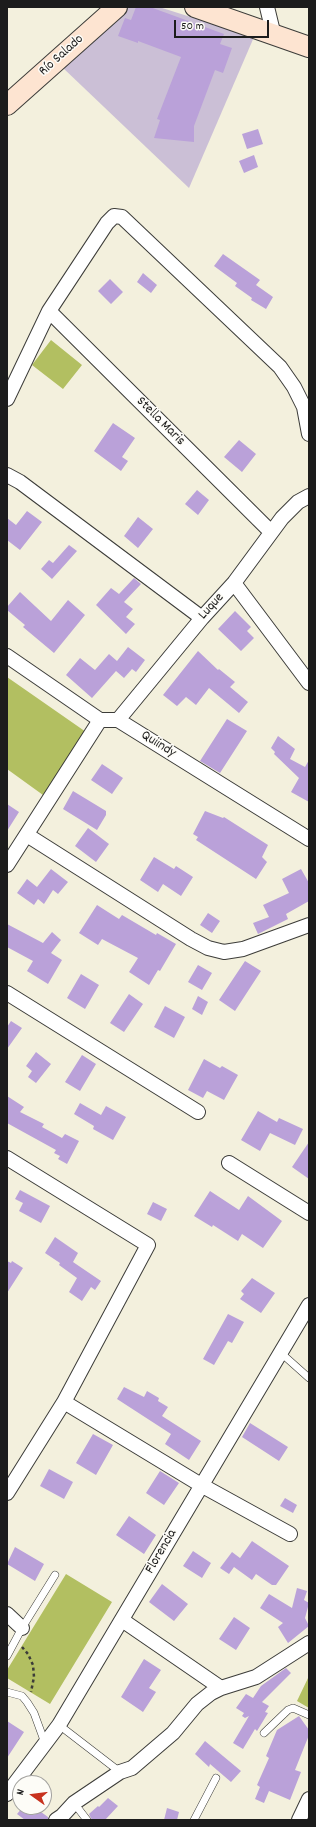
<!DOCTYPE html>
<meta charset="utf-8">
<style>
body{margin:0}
#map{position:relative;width:316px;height:1827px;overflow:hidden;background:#f3f0dd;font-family:Dekko,sans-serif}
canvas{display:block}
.frame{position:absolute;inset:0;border:8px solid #1c1c1c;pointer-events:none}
.north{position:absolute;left:12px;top:1775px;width:40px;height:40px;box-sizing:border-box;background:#fdfcf7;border:1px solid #a3a29f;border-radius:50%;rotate:284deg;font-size:11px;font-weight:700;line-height:16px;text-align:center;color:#1c1c1c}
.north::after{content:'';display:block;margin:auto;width:14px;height:18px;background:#c8321e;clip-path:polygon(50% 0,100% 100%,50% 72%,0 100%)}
.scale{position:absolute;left:174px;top:20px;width:95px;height:18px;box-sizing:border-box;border:2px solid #1c1c1c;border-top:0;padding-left:5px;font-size:12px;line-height:14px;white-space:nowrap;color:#1c1c1c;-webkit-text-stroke:3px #fdfcf7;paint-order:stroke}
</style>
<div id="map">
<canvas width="316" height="1827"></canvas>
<div class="frame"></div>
<div class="north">N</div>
<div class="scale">50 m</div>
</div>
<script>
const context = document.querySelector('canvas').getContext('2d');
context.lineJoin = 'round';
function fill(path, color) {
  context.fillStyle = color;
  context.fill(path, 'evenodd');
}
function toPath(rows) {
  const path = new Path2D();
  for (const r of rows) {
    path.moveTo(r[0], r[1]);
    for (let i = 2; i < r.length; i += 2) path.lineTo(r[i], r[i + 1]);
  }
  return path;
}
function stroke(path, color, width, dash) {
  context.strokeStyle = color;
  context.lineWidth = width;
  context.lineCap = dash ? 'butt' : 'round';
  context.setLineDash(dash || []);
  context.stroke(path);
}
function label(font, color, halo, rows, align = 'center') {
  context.font = font + ' Dekko,sans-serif';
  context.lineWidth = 3;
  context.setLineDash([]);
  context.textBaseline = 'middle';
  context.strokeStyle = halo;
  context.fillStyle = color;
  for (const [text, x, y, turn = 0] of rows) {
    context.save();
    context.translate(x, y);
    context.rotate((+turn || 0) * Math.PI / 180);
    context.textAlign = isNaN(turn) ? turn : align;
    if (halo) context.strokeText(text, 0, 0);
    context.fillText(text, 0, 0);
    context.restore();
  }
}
const industrial = toPath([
 [128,7,159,7,254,37,189,188,62,67]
]);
const green = toPath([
 [51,340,82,365,63,389,32,365],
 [7,677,86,732,43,795,7,769],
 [66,1574,112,1602,50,1704,7,1678,7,1670],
 [309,1676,309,1708,297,1701]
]);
const building = toPath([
 [136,7,150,7,224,34,220,44,232,48,223,73,215,70,194,126,194,142,154,138,160,120,157,119,181,57,138,41,138,43,118,36,125,18,131,20],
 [258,129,263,144,247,149,242,134],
 [254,155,258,167,244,173,239,161],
 [223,254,260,280,256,285,273,297,266,309,251,300,252,298,235,286,237,283,214,266],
 [143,273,157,285,151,293,137,282],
 [110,279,123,292,111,304,98,291],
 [113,423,135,438,122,457,128,461,121,471,94,451],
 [239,440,256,454,242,472,224,457],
 [197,490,209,500,198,515,185,504],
 [27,511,42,522,20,550,7,540,7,518,16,525],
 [138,517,153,529,138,548,124,536],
 [69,545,77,551,52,579,41,569,49,560,53,563],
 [134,578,141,584,124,602,133,609,126,617,135,624,126,634,96,605,111,588,119,594],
 [20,592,51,621,68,600,85,615,54,653,23,627,25,625,7,610,7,607],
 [235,611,251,627,247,631,254,638,241,651,218,629],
 [128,647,145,660,136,672,132,669,124,678,116,671,92,698,66,675,80,658,95,670,109,654,117,661],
 [198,651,218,670,219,669,235,682,230,687,248,702,239,713,209,688,196,705,186,697,177,706,163,695],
 [227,719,247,731,220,773,200,761],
 [278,736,295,749,290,759,305,767,309,760,309,802,291,792,299,778,274,754,275,752,271,748],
 [102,764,123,778,112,794,91,780],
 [73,791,106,811,106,815,97,830,63,809],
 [7,804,19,812,7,831],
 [205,811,223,818,224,817,268,845,262,857,267,862,256,879,196,840,198,837,193,834],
 [88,828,109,844,96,862,75,846],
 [154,857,174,869,176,866,193,877,181,896,163,884,158,892,140,880],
 [51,869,68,882,58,894,53,890,44,904,38,899,34,905,17,893,27,879,37,887],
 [301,869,309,883,309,901,286,914,288,919,258,934,253,923,269,917,263,905,289,893,282,879],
 [97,905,119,919,122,915,156,935,157,933,176,944,160,971,158,970,149,985,129,972,138,958,102,939,98,945,79,933],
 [208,913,220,921,212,933,200,925],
 [7,924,43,943,52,932,61,940,51,953,62,960,48,984,27,971,33,961,7,947],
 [245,961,261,971,235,1011,219,1000],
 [198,965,212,973,202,990,188,982],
 [81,974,99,985,85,1009,67,998],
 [129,994,143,1004,124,1032,110,1023],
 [198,996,208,1002,202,1015,192,1009],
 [165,1006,185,1017,174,1038,154,1027],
 [11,1021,22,1028,7,1049,7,1027],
 [36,1052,51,1064,36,1083,28,1077,32,1071,26,1066],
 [82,1055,96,1064,80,1091,65,1082],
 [204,1059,220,1068,222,1066,238,1075,224,1100,207,1091,203,1098,188,1090],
 [7,1096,24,1107,20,1112,44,1124,42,1127,62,1138,65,1134,79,1141,67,1164,58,1159,60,1156,54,1153,56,1150,7,1123],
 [80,1103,101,1115,106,1106,126,1117,113,1140,93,1129,94,1126,74,1114],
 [258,1111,277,1122,279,1118,303,1129,295,1145,270,1133,260,1151,241,1140],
 [309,1142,309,1179,292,1167],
 [20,1190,50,1206,41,1223,19,1211,23,1203,15,1199],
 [210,1191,239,1210,248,1196,282,1221,263,1248,242,1234,238,1241,213,1225,212,1227,194,1216],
 [153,1202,167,1209,161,1221,147,1214],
 [55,1237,78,1253,73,1262,101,1281,95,1290,91,1287,82,1301,69,1292,77,1278,59,1265,60,1263,45,1253],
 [7,1261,11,1263,12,1261,23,1268,7,1293],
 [252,1278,275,1293,261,1313,240,1299,244,1294,241,1291],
 [228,1314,244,1322,232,1343,228,1341,214,1365,203,1359],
 [124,1387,144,1397,147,1391,159,1398,158,1401,168,1407,162,1416,201,1441,189,1460,165,1444,171,1434,117,1399],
 [250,1423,288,1447,279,1461,242,1437],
 [93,1434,113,1445,96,1475,76,1463],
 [49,1469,73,1482,64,1499,40,1486],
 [160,1471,179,1483,164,1505,146,1493],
 [285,1498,297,1505,293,1513,280,1506],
 [129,1516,156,1535,144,1554,116,1535],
 [252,1541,289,1566,276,1585,272,1585,256,1574,252,1580,234,1567,229,1574,220,1568,232,1552,240,1558],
 [15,1547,44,1564,35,1581,7,1564],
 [193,1551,211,1563,202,1578,183,1566],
 [162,1584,188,1604,174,1621,149,1602],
 [297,1588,307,1591,304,1600,309,1603,305,1618,309,1626,288,1643,278,1627,283,1623,260,1608,269,1594,292,1608],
 [234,1617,250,1628,236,1650,219,1639],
 [144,1659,161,1670,149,1688,156,1692,143,1712,121,1697],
 [286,1668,291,1673,262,1702,269,1706,265,1712,268,1713,257,1731,255,1729,243,1749,233,1743,249,1716,245,1718,242,1716,244,1713,236,1708,246,1694,253,1698,261,1686],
 [299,1716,309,1730,309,1735,295,1770,301,1772,290,1800,269,1791,264,1803,255,1799,260,1787,257,1785,269,1758,266,1756,277,1730],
 [7,1721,24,1732,7,1758],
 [205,1741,241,1771,231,1782,210,1764,209,1767,195,1754],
 [108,1798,118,1806,105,1820,92,1820,89,1814,98,1806,99,1807],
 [23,1807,34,1807,48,1817,48,1820,25,1820,17,1814],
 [167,1808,179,1812,177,1820,164,1820]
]);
const path = toPath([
 [22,1647,28,1654,33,1665,34,1677,31,1692]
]);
const lane = toPath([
 [281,1353,309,1378],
 [7,1656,22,1628,55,1575],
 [7,1692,22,1696,27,1702,34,1713,45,1743],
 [59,1725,120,1772],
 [264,1733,288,1710,293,1708,309,1715],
 [74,1803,87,1820],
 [194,1820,216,1778]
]);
const street = toPath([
 [267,7,274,36],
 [49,311,271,532],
 [7,399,49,311,107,223,114,216,122,217,280,367,294,387,304,407,309,434],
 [7,475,20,482,202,618],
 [234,583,309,683],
 [7,656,100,720,118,720,309,839],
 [118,720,202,618,234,583,282,518,298,502,309,496],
 [27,835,191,939,208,948,224,952,243,949,309,925],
 [7,865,100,720],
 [7,993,198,1112],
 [7,1158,148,1245,64,1402,7,1493],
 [229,1163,309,1213],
 [64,1402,201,1485,290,1534],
 [7,1614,22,1628],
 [122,1620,221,1688],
 [7,1794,59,1725,309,1305],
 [56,1820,62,1816,74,1803,120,1772,132,1768,173,1733,197,1704,211,1693,221,1688,256,1677,309,1643],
 [299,1820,309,1799]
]);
const secondary = toPath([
 [195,7,309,47],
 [7,105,117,7]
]);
const streetNames = [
 ["Río Salado",62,56,-42],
 ["Stella Maris",160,422,45],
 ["Luque",212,607,-48],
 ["Quiindy",158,745,32],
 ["Florencia",162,1552,-60]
];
fill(industrial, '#cbbfd6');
fill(green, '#b2bf61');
fill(building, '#baa1d9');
stroke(lane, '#3c3c39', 8);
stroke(street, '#3c3c39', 16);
stroke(secondary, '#3c3c39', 22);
stroke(path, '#3c3c39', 2.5, [3, 3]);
stroke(lane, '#fff', 7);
stroke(street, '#fff', 14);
stroke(secondary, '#fde4d1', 20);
label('14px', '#1c1c1c', '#fdfcf7', streetNames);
</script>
